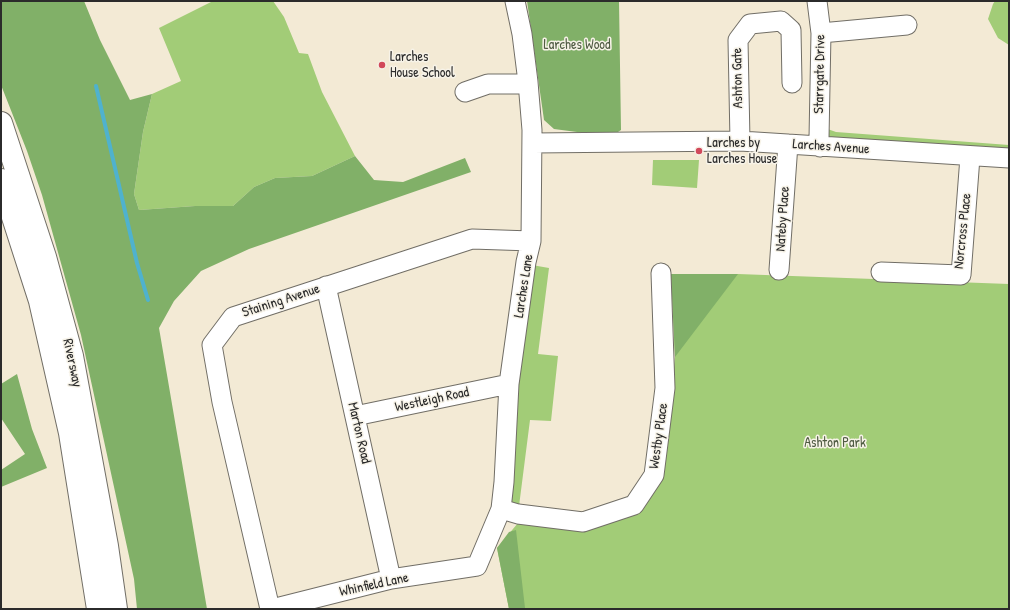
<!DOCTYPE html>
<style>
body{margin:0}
#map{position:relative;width:1010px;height:610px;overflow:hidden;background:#f3ead5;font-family:"Patrick Hand",sans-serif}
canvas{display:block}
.frame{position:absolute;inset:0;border:2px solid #2b2b2b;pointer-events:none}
</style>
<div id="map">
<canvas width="1010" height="610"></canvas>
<div class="frame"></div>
</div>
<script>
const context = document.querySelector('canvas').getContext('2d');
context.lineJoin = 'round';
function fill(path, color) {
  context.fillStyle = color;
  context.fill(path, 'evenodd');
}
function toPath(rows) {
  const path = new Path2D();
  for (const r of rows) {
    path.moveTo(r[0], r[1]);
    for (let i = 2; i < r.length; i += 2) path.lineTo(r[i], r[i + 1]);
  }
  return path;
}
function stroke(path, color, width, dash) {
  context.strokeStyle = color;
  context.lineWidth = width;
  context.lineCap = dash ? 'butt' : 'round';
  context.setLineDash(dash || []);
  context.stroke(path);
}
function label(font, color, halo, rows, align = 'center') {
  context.font = font + ' "Patrick Hand",sans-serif';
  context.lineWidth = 3;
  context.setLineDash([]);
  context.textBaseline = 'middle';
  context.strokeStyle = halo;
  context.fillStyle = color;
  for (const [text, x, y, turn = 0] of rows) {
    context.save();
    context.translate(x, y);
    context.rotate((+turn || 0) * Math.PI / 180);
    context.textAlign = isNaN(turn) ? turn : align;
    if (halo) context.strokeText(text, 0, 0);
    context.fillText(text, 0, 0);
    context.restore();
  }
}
const green = toPath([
 [213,1,273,1,284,17,299,53,308,54,322,92,355,156,312,176,275,178,254,187,233,206,195,206,139,210,134,194,143,132,152,94,181,81,159,28],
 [995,1,1009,1,1009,45,998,38,988,19,993,4],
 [819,126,836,132,1009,145,1009,158,820,147],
 [653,160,699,160,697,188,652,185],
 [526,264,549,268,538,354,558,356,551,421,530,420,518,514,501,509],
 [671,274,738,274,1009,284,1009,609,509,609,497,548,518,523,590,527,627,518,639,511,672,387,675,357]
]);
const forest = toPath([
 [1,1,84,1,100,40,130,100,152,94,143,132,134,194,139,210,195,206,233,206,254,187,275,178,312,176,355,156,374,180,403,182,465,158,471,172,249,249,201,271,174,301,159,328,207,609,137,609,134,579,81,335,42,195,27,151,1,85],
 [527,1,619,1,621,130,615,134,600,135,554,129,544,120],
 [671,274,738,274,675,357],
 [17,374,32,429,47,468,1,487,1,470,25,454,1,418,1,384],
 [516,530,525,608,526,609,509,609,497,548,509,532]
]);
const stream = toPath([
 [96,86,137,263,148,300]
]);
const minor = toPath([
 [817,1,821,33,819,138,820,147],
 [821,33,907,25],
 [465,92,488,84,518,84,528,82],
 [740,141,738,40,750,24,781,21,791,30,792,83],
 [533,143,740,141,1009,158],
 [779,270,788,144],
 [881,272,961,275,970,157],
 [326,286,391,579],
 [355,416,509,384],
 [501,509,518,514,583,522,634,505,654,475,665,388,661,273],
 [270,609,222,402,212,345,233,317,472,239,531,241],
 [272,609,391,579,477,566,501,509,504,482,509,384,526,262,531,241,532,130,528,82,522,34,515,1]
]);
const highway = toPath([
 [1,123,45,257,72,356,107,546,116,609],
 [1,180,40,301,70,433,98,609]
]);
const markers = [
 [382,65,4,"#d1495b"],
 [699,151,4,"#d1495b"]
];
const parkNames = [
 ["Larches Wood",577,45],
 ["Ashton Park",835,443]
];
const poiNames = [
 ["Larches",390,57],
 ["House School",390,73],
 ["Larches by",707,143],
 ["Larches House",707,159]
];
const streetNames = [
 ["Starrgate Drive",820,74,-89],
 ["Ashton Gate",738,78,-91],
 ["Larches Avenue",831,147,4],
 ["Nateby Place",783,219,-86],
 ["Norcross Place",963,231,-84],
 ["Larches Lane",524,286,-81],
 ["Staining Avenue",281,301,-18],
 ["Riversway",72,363,78],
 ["Westleigh Road",432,400,-12],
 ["Marton Road",359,433,77],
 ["Westby Place",659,436,-82],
 ["Whinfield Lane",374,585,-12]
];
fill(green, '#a2cc77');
fill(forest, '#81b068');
stroke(stream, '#4fb2ce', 4);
stroke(minor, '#716e66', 21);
stroke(highway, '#716e66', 24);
stroke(minor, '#fff', 19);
stroke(highway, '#fff', 22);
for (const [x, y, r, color] of markers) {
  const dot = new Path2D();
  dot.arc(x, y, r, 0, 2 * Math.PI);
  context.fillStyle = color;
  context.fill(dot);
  stroke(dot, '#f7f3e8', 1.5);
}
label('14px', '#4f5b42', '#f7f3e8', parkNames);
label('14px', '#2b2b2b', '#f7f3e8', poiNames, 'left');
label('14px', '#2b2b2b', '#f7f3e8', streetNames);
</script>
